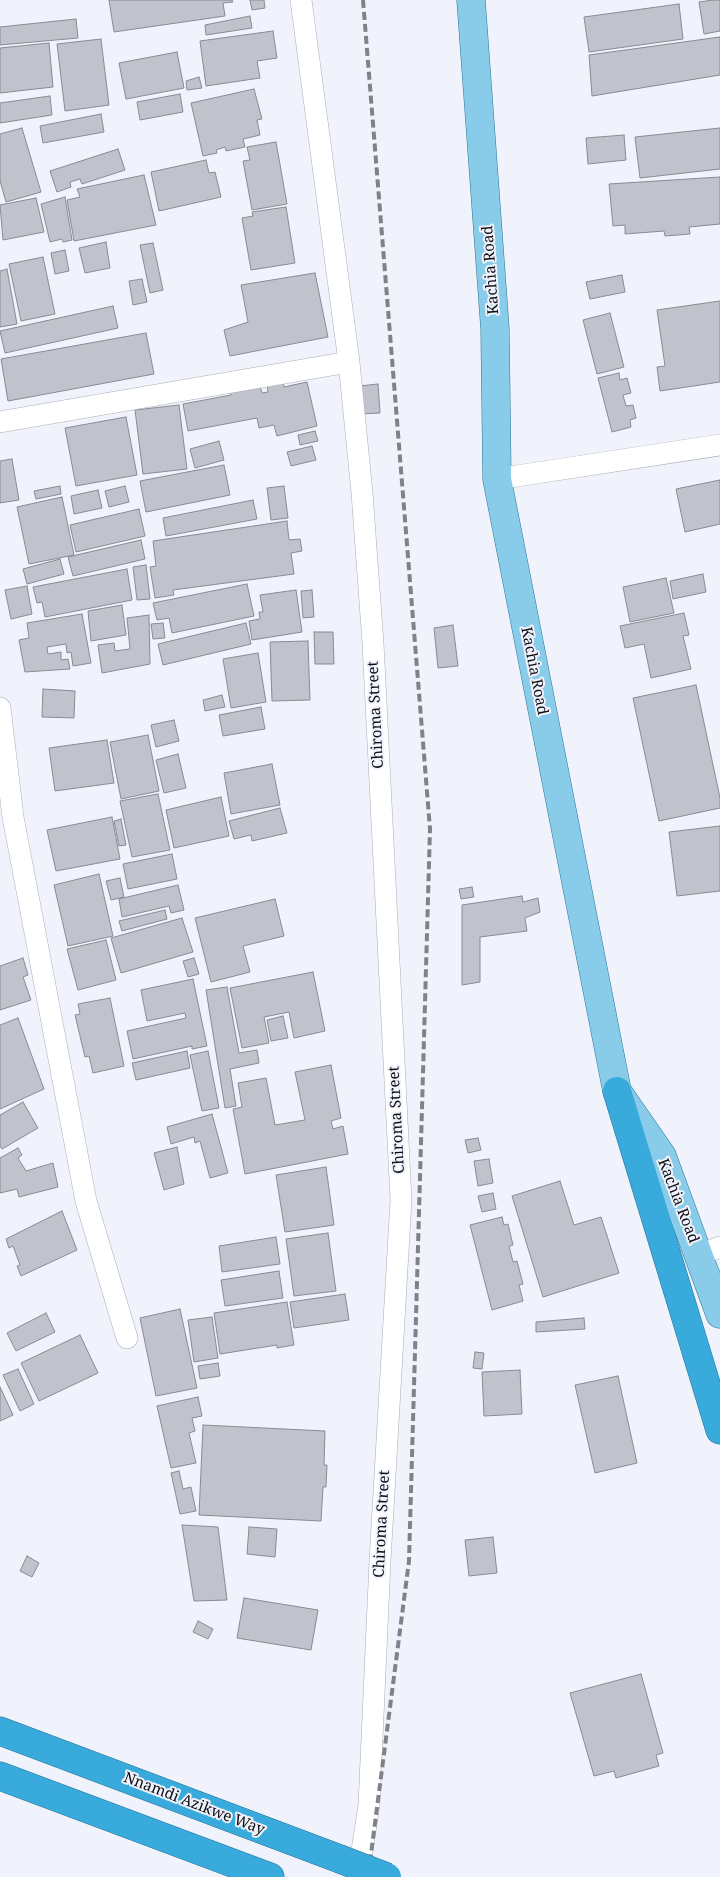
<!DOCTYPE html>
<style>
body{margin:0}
canvas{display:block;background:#f0f2fc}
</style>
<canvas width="720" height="1877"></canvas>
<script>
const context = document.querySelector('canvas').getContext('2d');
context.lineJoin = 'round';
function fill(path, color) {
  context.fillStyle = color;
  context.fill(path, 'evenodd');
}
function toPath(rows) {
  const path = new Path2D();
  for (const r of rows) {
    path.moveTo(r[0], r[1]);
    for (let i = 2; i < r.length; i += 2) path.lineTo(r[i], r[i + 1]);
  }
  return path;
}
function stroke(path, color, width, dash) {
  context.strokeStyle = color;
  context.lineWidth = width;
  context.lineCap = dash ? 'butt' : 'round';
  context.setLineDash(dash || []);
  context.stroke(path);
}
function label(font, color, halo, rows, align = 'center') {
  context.font = font + ' "Noto Serif",serif';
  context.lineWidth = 4;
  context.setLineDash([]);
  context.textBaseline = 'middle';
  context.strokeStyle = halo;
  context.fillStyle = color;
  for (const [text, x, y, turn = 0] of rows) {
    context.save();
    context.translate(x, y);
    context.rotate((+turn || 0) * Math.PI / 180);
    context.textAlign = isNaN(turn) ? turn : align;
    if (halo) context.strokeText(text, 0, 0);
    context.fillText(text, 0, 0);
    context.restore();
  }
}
const building = toPath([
 [109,0,232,0,233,2,223,3,225,16,114,32,109,0],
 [250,0,264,0,265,8,252,10,250,0],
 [713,0,720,0,720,31,704,34,699,2,713,0],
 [679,4,683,39,589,52,584,17,679,4],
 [250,16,252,28,206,35,205,25,250,16],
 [76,19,78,38,0,45,0,27,76,19],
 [273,31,277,58,257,61,260,78,206,86,200,41,273,31],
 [720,37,720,75,592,96,589,55,720,37],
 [101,39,109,105,65,111,57,44,101,39],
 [49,43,53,87,0,93,0,48,49,43],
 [177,52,184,88,126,99,119,63,177,52],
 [199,77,202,88,187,90,186,81,199,77],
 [254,89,262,119,257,120,260,135,243,139,245,147,226,151,225,147,216,150,217,153,203,156,191,103,254,89],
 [180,94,183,112,140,120,137,102,180,94],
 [50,96,52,115,0,123,0,103,50,96],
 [101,114,104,132,43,143,40,126,101,114],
 [22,128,41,192,6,202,0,181,0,134,22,128],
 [720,128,720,169,640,178,635,137,720,128],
 [624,135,626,160,588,164,586,138,624,135],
 [276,142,287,204,252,210,243,161,250,160,247,147,276,142],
 [118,149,125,170,82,184,80,179,70,182,71,187,57,192,50,171,118,149],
 [206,160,209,173,215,172,221,197,159,211,151,172,206,160],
 [144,175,156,225,74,241,67,200,80,197,77,189,144,175],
 [720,177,720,224,689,227,690,234,665,236,664,231,625,234,625,225,613,226,609,184,720,177],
 [65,197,72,240,63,242,62,239,50,242,41,204,65,197],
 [36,198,44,232,3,240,0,205,36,198],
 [286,207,295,263,251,270,242,218,253,216,252,212,286,207],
 [106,242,110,268,85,273,79,248,106,242],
 [153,243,163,290,150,293,140,245,153,243],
 [65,250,69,271,55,274,51,253,65,250],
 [43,257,55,314,21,321,9,264,43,257],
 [7,269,17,324,0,327,0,271,7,269],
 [315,273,328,337,230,356,224,330,248,322,241,285,315,273],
 [622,275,625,292,590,299,586,282,622,275],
 [142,279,147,302,133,305,129,281,142,279],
 [720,301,720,382,660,391,657,367,665,366,657,310,720,301],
 [113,306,118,328,5,353,0,331,113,306],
 [610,313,624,367,597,374,583,320,610,313],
 [146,333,154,374,8,401,1,359,146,333],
 [619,373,620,380,627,378,631,393,623,395,626,406,633,405,636,418,630,420,631,427,612,432,598,378,619,373],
 [283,382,284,387,307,382,317,426,277,436,274,425,259,428,257,418,188,431,183,404,231,395,230,392,260,386,262,393,268,392,267,385,283,382],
 [378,384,380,413,361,414,359,386,378,384],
 [179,405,187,469,143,474,135,410,179,405],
 [126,417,137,475,76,486,65,428,126,417],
 [315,431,318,441,300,445,298,435,315,431],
 [219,441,224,460,195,468,190,449,219,441],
 [312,446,316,460,291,466,287,452,312,446],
 [12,459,19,500,0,503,0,461,12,459],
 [224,465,230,495,146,512,140,481,224,465],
 [720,480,720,524,685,532,676,489,720,480],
 [60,486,61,494,36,499,34,491,60,486],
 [125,486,129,502,109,507,105,491,125,486],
 [284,486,288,518,271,520,267,488,284,486],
 [98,490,102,508,74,514,71,496,98,490],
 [62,497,74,555,29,564,17,507,62,497],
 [253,500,257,519,166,536,163,518,253,500],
 [139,509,145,536,76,552,70,525,139,509],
 [287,521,289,540,300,539,302,551,291,553,294,574,173,590,174,595,155,598,150,567,156,566,153,541,287,521],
 [141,540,145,559,73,576,68,557,141,540],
 [60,559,64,574,27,584,23,569,60,559],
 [146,565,150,599,137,600,133,567,146,565],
 [127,569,132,600,45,617,42,602,37,603,33,587,127,569],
 [703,574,706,592,673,599,670,581,703,574],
 [666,578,674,613,630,622,623,587,666,578],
 [247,584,254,616,172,633,169,618,157,620,153,603,247,584],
 [27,586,32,614,11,619,5,590,27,586],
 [296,590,302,632,252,640,249,621,260,619,259,612,263,612,260,595,296,590],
 [312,590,314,617,303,618,301,591,312,590],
 [122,605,126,635,91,641,88,611,122,605],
 [684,613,689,635,683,636,691,669,651,678,644,644,625,648,620,626,684,613],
 [82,614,91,663,73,666,71,652,67,653,66,644,47,647,48,654,61,652,61,660,68,659,70,669,25,672,19,640,29,638,27,623,82,614],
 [149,615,150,664,102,673,98,645,114,643,115,651,130,649,127,618,149,615],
 [163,623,165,638,153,639,151,624,163,623],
 [246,623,251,644,163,665,158,644,246,623],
 [453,625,458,666,438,668,434,628,453,625],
 [314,632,333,632,334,664,315,664,314,632],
 [308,641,310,700,272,701,270,642,308,641],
 [258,653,266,702,231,708,223,659,258,653],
 [696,685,720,798,720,808,659,821,633,698,696,685],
 [43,689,75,691,74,718,42,717,43,689],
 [222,695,225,707,205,711,203,700,222,695],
 [261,707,265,729,223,736,219,715,261,707],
 [174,720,179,741,156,747,151,725,174,720],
 [148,735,159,791,121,799,110,742,148,735],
 [107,740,114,783,55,791,49,748,107,740],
 [178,754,186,788,164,793,156,760,178,754],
 [272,764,280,805,231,814,224,773,272,764],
 [158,794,170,850,132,857,120,801,158,794],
 [221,797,229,836,174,848,166,810,221,797],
 [280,808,287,833,252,841,251,835,234,839,229,821,280,808],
 [112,817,120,859,56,871,47,830,112,817],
 [121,819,126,845,119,846,114,821,121,819],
 [720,826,720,891,677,896,669,832,720,826],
 [172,854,177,879,128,889,123,864,172,854],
 [99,874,113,936,68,946,54,885,99,874],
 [120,878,124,897,111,900,106,881,120,878],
 [178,885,184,910,171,913,169,906,122,917,119,899,178,885],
 [472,887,474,897,461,899,459,889,472,887],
 [522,896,523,902,538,898,540,912,525,918,527,931,480,937,480,982,462,985,462,905,522,896],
 [275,899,284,936,243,946,250,972,211,982,195,918,275,899],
 [165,910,167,919,122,931,119,921,165,910],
 [182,918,193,952,121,973,111,938,182,918],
 [106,940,116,980,78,990,67,949,106,940],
 [23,958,28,975,23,977,31,1000,0,1010,0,966,23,958],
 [194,958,199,974,188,977,183,961,194,958],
 [313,972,325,1031,294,1038,289,1012,264,1017,269,1043,242,1048,230,988,313,972],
 [193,979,207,1046,192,1049,192,1046,133,1059,127,1031,186,1018,185,1013,147,1021,141,990,193,979],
 [227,987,239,1053,257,1050,259,1063,230,1069,236,1106,225,1108,206,990,227,987],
 [110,998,124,1066,93,1073,89,1056,85,1057,75,1015,80,1014,78,1004,110,998],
 [283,1016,288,1038,271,1041,267,1020,283,1016],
 [18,1018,44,1089,0,1109,0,1025,18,1018],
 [187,1051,190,1068,136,1080,132,1063,187,1051],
 [208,1051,219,1108,202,1111,190,1055,208,1051],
 [331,1065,341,1118,331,1121,333,1129,343,1126,348,1154,245,1174,233,1109,242,1107,238,1083,266,1078,275,1125,305,1120,295,1072,331,1065],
 [23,1102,38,1128,2,1149,0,1146,0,1115,23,1102],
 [212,1114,228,1173,210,1178,200,1141,195,1143,194,1137,171,1144,167,1127,212,1114],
 [478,1138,481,1150,468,1153,465,1140,478,1138],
 [177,1147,184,1184,164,1190,154,1153,177,1147],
 [18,1148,22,1155,18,1158,26,1171,53,1163,58,1187,19,1197,17,1189,0,1193,0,1158,18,1148],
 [489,1159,493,1183,478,1186,474,1161,489,1159],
 [326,1167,334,1225,285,1232,276,1175,326,1167],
 [560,1181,574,1225,601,1217,619,1273,543,1297,512,1196,560,1181],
 [493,1193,496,1209,482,1212,478,1196,493,1193],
 [62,1211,77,1250,21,1276,17,1266,20,1265,13,1246,9,1248,6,1239,62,1211],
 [502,1217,504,1225,508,1224,513,1245,509,1246,513,1262,517,1261,523,1284,519,1285,523,1301,492,1310,470,1225,502,1217],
 [328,1233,336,1291,294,1296,286,1239,328,1233],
 [276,1237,280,1264,222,1272,219,1246,276,1237],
 [279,1271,283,1298,225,1306,221,1280,279,1271],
 [345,1294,349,1320,294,1328,290,1302,345,1294],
 [287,1302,294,1345,277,1348,277,1345,220,1354,214,1313,287,1302],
 [180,1309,197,1388,156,1396,140,1318,180,1309],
 [46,1313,55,1332,16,1351,7,1333,46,1313],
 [212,1317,218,1358,194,1362,188,1320,212,1317],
 [584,1318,585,1329,536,1332,536,1322,584,1318],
 [80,1335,98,1373,39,1401,21,1363,80,1335],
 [475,1352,484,1353,482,1369,473,1368,475,1352],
 [218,1363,220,1376,200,1379,198,1366,218,1363],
 [18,1369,34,1404,20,1411,3,1375,18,1369],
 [520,1370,522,1414,484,1416,482,1372,520,1370],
 [618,1376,637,1463,595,1473,575,1385,618,1376],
 [0,1387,13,1415,0,1421,0,1387],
 [198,1397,202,1416,192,1418,195,1431,189,1433,196,1463,171,1468,157,1406,198,1397],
 [203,1425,325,1431,324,1465,327,1465,326,1487,323,1487,321,1521,199,1515,203,1425],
 [179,1471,183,1489,191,1487,196,1511,180,1514,171,1473,179,1471],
 [182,1525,218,1527,227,1600,194,1601,182,1525],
 [249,1527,277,1529,275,1557,247,1554,249,1527],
 [493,1537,497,1573,469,1576,465,1540,493,1537],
 [27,1556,39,1563,32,1577,20,1571,27,1556],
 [244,1598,318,1610,311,1650,237,1638,244,1598],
 [198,1621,213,1629,208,1639,193,1632,198,1621],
 [641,1674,663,1753,656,1755,659,1766,616,1778,614,1771,594,1776,570,1693,641,1674]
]);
const street = toPath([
 [301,0,349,362,362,493,373,643,401,1200,380,1561,369,1805,358,1877],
 [0,422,349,362],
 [497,479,720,445],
 [0,708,13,817,86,1201,127,1338],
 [700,1255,720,1247]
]);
const primary = toPath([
 [471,0,495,329,497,479,617,1091,662,1156,720,1314]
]);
const highway = toPath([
 [617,1091,720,1430],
 [0,1731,340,1859],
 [0,1776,270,1877]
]);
const rail = toPath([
 [363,0,430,829,409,1561,368,1877]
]);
const highwayBridge = toPath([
 [340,1859,387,1877]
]);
const streetNames = [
 ["Kachia Road",491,270,-94],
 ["Kachia Road",534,671,79],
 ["Chiroma Street",376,715,-93],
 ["Chiroma Street",397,1120,-93],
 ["Kachia Road",678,1201,69],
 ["Chiroma Street",382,1524,-87],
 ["Nnamdi Azikwe Way",194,1804,21]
];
fill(building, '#c1c3cc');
stroke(building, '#898b94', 1);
stroke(street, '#acaeb7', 22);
stroke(primary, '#2a7496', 29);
stroke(highway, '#2a7496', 29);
stroke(street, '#fff', 21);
stroke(primary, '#88ccea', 28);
stroke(highway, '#39aadc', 28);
stroke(rail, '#818289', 4, [8, 4]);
stroke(highwayBridge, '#2a7496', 29, []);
stroke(highwayBridge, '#39aadc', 28);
label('15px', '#0f0f13', '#f0f2fc', streetNames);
</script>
